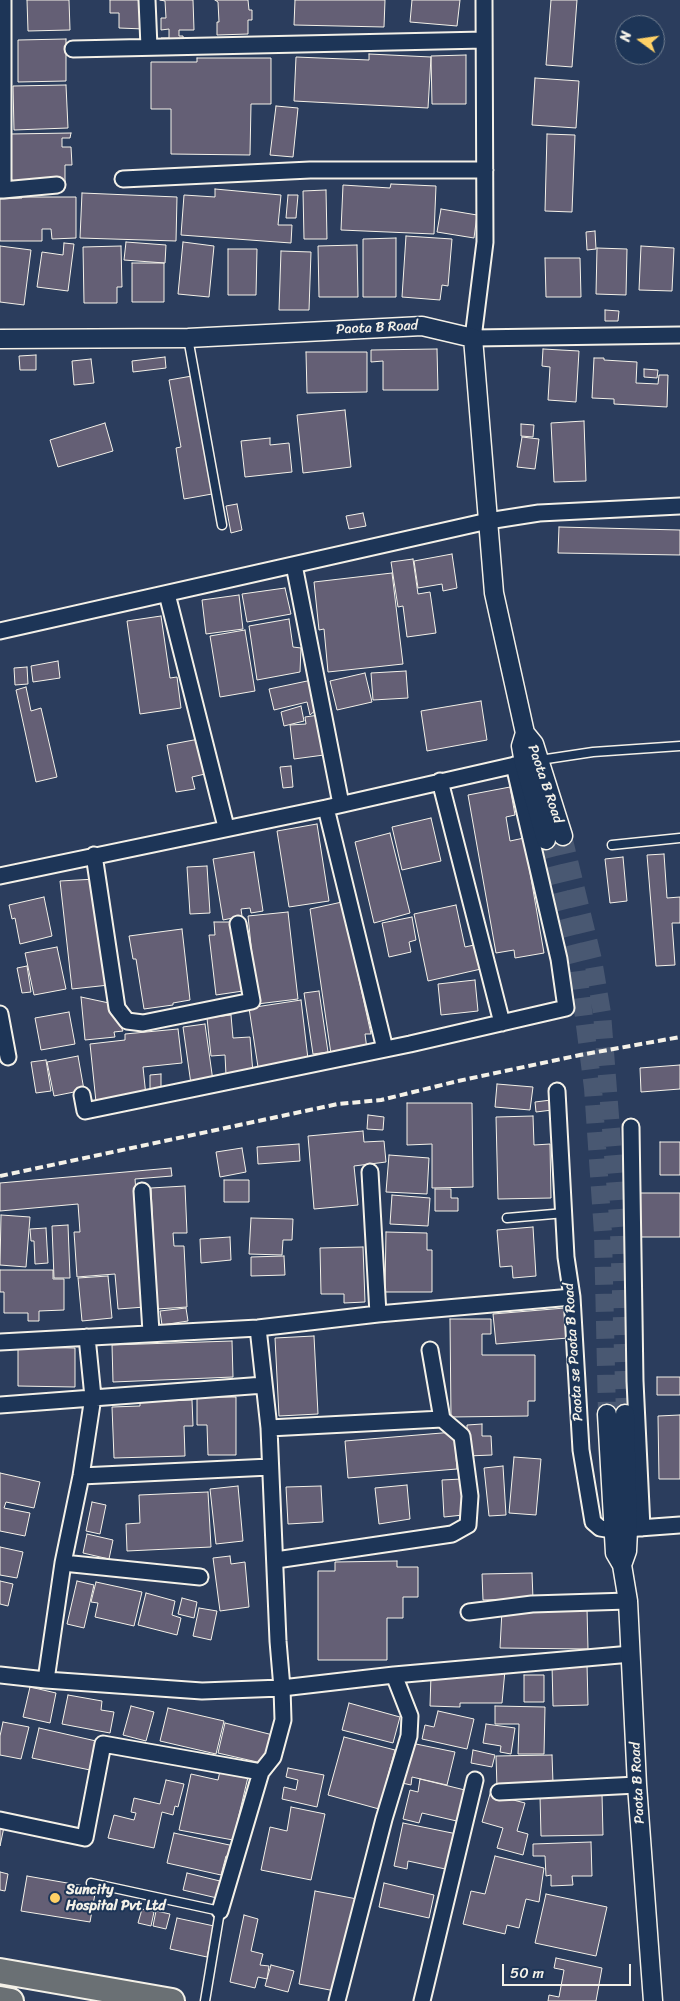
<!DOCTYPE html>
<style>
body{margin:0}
#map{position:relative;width:680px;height:2001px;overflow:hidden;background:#2b3d5d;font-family:Sriracha,sans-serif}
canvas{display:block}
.north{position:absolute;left:615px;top:15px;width:50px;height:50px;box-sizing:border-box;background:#1d3557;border:1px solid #738091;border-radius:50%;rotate:284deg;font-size:14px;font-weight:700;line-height:20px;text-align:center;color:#f4f1e8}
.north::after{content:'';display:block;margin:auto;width:18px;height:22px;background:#ffd166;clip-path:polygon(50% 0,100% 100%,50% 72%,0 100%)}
.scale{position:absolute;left:502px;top:1964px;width:129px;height:22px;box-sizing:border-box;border:2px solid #f4f1e8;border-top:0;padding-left:6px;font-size:15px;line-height:18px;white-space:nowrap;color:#f4f1e8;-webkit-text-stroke:4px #1d3557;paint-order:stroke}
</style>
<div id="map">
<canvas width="680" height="2001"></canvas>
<div class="north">N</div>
<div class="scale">50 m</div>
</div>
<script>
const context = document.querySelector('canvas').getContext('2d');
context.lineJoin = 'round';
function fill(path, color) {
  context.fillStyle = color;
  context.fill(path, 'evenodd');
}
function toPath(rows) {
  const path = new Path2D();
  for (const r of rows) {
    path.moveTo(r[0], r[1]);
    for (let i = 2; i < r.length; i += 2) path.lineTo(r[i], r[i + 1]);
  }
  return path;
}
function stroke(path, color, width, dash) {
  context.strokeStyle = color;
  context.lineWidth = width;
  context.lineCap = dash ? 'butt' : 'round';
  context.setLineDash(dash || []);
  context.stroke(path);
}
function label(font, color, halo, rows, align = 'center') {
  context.font = font + ' Sriracha,sans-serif';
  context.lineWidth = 4;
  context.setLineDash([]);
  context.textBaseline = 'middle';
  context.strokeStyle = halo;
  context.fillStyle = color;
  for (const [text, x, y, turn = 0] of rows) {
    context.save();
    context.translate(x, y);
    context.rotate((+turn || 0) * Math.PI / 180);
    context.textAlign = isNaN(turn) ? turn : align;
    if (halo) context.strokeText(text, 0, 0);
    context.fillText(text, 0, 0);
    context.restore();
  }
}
const building = toPath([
 [27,0,69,0,70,30,28,31,27,0],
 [110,0,144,0,144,29,119,28,119,13,110,13,110,0],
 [160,0,193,0,194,30,179,30,179,36,183,36,184,42,161,43,161,38,169,38,169,29,161,30,161,18,166,18,165,1,160,0],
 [215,0,248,0,249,10,252,10,252,20,248,20,248,34,217,35,217,22,219,22,218,2,215,0],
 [295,0,385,0,384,27,294,25,295,0],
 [412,0,460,0,457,26,410,22,412,0],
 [551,0,577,0,572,67,546,65,551,0],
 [66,39,66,81,18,82,18,40,66,39],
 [369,54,431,57,428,108,294,101,296,57,369,60,369,54],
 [466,55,466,104,432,104,431,56,466,55],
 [197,58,271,58,271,104,251,104,250,155,171,154,171,109,151,109,151,62,197,62,197,58],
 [535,78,579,81,576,128,532,125,535,78],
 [66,85,68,128,14,130,13,86,66,85],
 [276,106,298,108,293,157,270,155,276,106],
 [71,133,70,138,62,138,62,147,71,147,72,165,65,165,65,182,11,183,10,134,71,133],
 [547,134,575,135,572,212,545,211,547,134],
 [391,184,436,186,434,234,341,230,343,185,390,188,391,184],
 [215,189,281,195,278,225,292,225,291,243,181,235,184,195,215,197,215,189],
 [326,190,327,239,304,239,303,191,326,190],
 [82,193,177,197,176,241,80,238,82,193],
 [288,195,298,195,296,218,286,218,288,195],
 [22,197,76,197,76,238,52,239,51,229,42,229,42,241,0,241,0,199,22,198,22,197],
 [441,209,477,215,474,238,437,232,441,209],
 [595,231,596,249,587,250,586,232,595,231],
 [406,236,452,239,448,286,442,285,440,300,402,297,406,236],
 [396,238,396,297,363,297,363,239,396,238],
 [126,242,166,245,165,263,124,260,126,242],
 [183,242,214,246,209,297,178,294,183,242],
 [64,243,74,244,68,291,37,287,42,252,63,255,64,243],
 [357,245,358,297,319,297,318,246,357,245],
 [0,246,31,250,24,305,0,302,0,246],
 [121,246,122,287,117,287,117,303,84,303,83,247,121,246],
 [641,246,674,248,672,291,639,290,641,246],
 [597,248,627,249,626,295,596,294,597,248],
 [228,249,257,249,256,295,228,295,228,249],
 [281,251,311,252,309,310,279,310,281,251],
 [545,258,580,258,581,297,546,297,545,258],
 [132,263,164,263,164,302,132,302,132,263],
 [605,310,619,311,618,321,605,321,605,310],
 [437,349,438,390,383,390,383,361,371,362,371,350,437,349],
 [543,349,579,351,576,402,548,400,550,367,542,366,543,349],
 [306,352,367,352,367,392,307,393,306,352],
 [36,355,36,370,20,370,19,356,36,355],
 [165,357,166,368,133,372,132,361,165,357],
 [594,358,604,358,604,360,637,362,636,383,658,384,659,375,668,375,667,407,614,404,614,399,592,398,594,358],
 [91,359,94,383,74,385,72,361,91,359],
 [644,369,658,370,657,378,644,377,644,369],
 [192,376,212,494,184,499,176,448,181,447,169,380,192,376],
 [345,410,351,467,303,473,297,415,345,410],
 [584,421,586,481,554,482,551,423,584,421],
 [105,423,113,451,58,467,50,440,105,423],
 [521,424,534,425,533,437,521,436,521,424],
 [522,437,539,439,535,469,517,467,522,437],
 [270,438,270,445,289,443,292,472,245,477,241,441,270,438],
 [237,504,242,530,231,533,226,506,237,504],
 [363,513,366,526,349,529,346,516,363,513],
 [559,527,680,530,680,555,558,553,559,527],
 [452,554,457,588,443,591,442,584,418,588,414,561,452,554],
 [413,559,418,594,430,592,436,633,407,637,403,606,398,607,391,562,413,559],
 [392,573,403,664,328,672,324,629,319,630,314,582,392,573],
 [285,588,291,614,247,622,242,594,285,588],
 [239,595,243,629,206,634,202,600,239,595],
 [161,616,170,678,177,677,181,708,140,714,127,621,161,616],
 [289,619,293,647,301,648,300,672,257,680,249,626,289,619],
 [245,630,255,691,220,697,210,636,245,630],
 [58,661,60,678,33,682,31,666,58,661],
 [27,667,28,684,15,685,14,668,27,667],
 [406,671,408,698,373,700,371,673,406,671],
 [365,673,372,702,337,710,330,681,365,673],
 [312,680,317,709,310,715,307,702,274,710,269,689,312,680],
 [26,687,31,711,41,708,57,777,36,782,16,690,26,687],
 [481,701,487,740,427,751,421,711,481,701],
 [301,706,304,721,284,726,281,712,301,706],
 [319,715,324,755,294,759,290,725,306,724,305,717,319,715],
 [199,739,205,774,192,777,195,789,176,792,167,745,199,739],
 [291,766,293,787,283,788,280,767,291,766],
 [510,787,515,815,506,817,510,841,524,838,544,953,515,958,514,950,496,953,468,795,510,787],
 [431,818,441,861,402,870,392,827,431,818],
 [317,824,329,901,289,907,277,831,317,824],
 [390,833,410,913,374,923,355,842,390,833],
 [254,852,263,911,251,913,250,908,241,909,242,916,223,920,213,859,254,852],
 [664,854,667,898,680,897,680,923,672,923,675,965,656,966,647,855,664,854],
 [623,857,627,901,610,903,605,859,623,857],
 [207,866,210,913,190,914,187,867,207,866],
 [96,879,109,985,72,989,60,881,96,879],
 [44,897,52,936,20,944,15,918,12,919,9,905,44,897],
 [342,902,371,1034,365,1034,367,1049,331,1054,310,909,342,902],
 [456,905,465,947,474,945,481,969,428,981,414,914,456,905],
 [288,912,298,999,257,1004,248,916,288,912],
 [412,917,416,940,409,942,411,952,389,957,382,923,412,917],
 [214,922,230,922,243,991,216,995,209,935,215,935,214,922],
 [182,929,190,1000,173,1003,173,1005,144,1009,136,959,133,959,129,936,182,929],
 [57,947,66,989,34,995,25,953,57,947],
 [27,966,31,992,22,993,17,968,27,966],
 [475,980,478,1011,441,1015,438,984,475,980],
 [319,991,328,1052,313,1054,304,993,319,991],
 [81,997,109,1003,123,1031,114,1032,115,1037,85,1040,81,997],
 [301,1000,308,1059,258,1067,249,1008,301,1000],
 [69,1012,75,1044,41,1050,35,1018,69,1012],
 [231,1015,233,1038,250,1037,253,1073,226,1075,225,1055,211,1056,207,1018,231,1015],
 [205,1024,213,1081,191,1084,183,1027,205,1024],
 [178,1029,182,1063,143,1067,146,1096,96,1102,90,1044,125,1040,125,1034,178,1029],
 [78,1056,84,1090,54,1096,47,1062,78,1056],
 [46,1060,51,1091,36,1093,31,1062,46,1060],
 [680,1065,680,1089,641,1092,640,1068,680,1065],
 [161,1074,161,1091,150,1092,150,1075,161,1074],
 [497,1084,533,1087,530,1110,495,1107,497,1084],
 [551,1100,552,1110,536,1112,535,1102,551,1100],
 [407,1103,472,1103,473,1187,432,1188,432,1144,407,1145,407,1103],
 [368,1115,384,1117,383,1130,367,1129,368,1115],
 [533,1116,534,1145,550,1144,551,1198,498,1199,496,1117,533,1116],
 [363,1131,364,1142,384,1141,386,1162,354,1166,358,1205,314,1209,308,1136,363,1131],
 [660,1142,680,1142,680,1175,660,1175,660,1142],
 [299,1144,300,1161,258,1164,257,1147,299,1144],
 [242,1148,246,1172,220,1177,216,1152,242,1148],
 [389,1155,429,1158,427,1194,386,1192,389,1155],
 [171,1168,172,1176,135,1179,145,1307,118,1309,115,1274,77,1277,74,1232,80,1232,78,1204,0,1211,0,1183,171,1168],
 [224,1180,249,1180,249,1202,224,1202,224,1180],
 [185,1186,187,1233,173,1233,174,1246,184,1246,187,1307,157,1309,151,1188,185,1186],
 [435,1189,451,1189,451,1198,458,1198,458,1211,435,1211,435,1189],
 [637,1193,680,1193,680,1237,636,1237,637,1193],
 [392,1195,430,1198,428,1226,390,1224,392,1195],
 [1,1215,30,1217,26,1267,0,1265,1,1215],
 [251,1218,293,1219,292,1240,283,1240,282,1255,249,1254,251,1218],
 [68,1225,70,1278,54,1278,52,1226,68,1225],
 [533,1227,536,1276,513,1278,512,1266,500,1267,497,1230,533,1227],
 [46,1228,48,1263,35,1264,34,1241,31,1241,30,1229,46,1228],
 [386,1232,427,1233,427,1250,432,1250,432,1292,385,1292,386,1232],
 [230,1237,231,1260,201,1263,200,1239,230,1237],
 [363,1247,365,1302,344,1303,344,1294,321,1294,320,1248,363,1247],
 [284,1256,285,1275,251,1276,251,1257,284,1256],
 [0,1270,53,1270,53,1279,64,1279,64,1310,39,1311,39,1321,28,1321,28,1313,4,1313,4,1292,0,1292,0,1270],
 [108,1276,112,1318,82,1321,78,1278,108,1276],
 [186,1308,188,1321,162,1325,160,1311,186,1308],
 [565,1308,568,1338,496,1344,493,1314,565,1308],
 [450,1319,491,1319,491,1334,482,1334,482,1355,535,1355,535,1401,528,1401,528,1416,451,1417,450,1319],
 [314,1336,318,1414,279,1416,275,1338,314,1336],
 [232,1341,233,1377,113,1382,112,1345,232,1341],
 [18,1347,75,1348,75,1387,18,1386,18,1347],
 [657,1377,680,1377,680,1395,657,1395,657,1377],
 [197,1397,236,1397,236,1455,208,1455,207,1425,197,1425,197,1397],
 [192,1400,193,1426,184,1426,185,1456,114,1458,112,1407,140,1406,140,1402,192,1400],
 [680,1415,680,1479,659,1479,658,1416,680,1415],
 [482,1424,482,1436,491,1436,492,1455,467,1456,467,1425,482,1424],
 [454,1432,457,1469,348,1478,345,1441,454,1432],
 [514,1457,541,1459,536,1515,509,1513,514,1457],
 [503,1466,506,1515,489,1516,484,1468,503,1466],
 [0,1473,40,1482,34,1508,6,1502,4,1508,30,1513,25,1536,0,1531,0,1473],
 [462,1479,463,1515,444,1517,442,1480,462,1479],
 [407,1485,410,1519,379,1524,375,1488,407,1485],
 [238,1486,243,1541,216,1544,210,1489,238,1486],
 [321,1486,323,1522,288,1524,286,1487,321,1486],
 [208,1492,211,1547,127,1551,126,1524,140,1523,139,1495,208,1492],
 [92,1502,106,1505,100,1534,86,1531,92,1502],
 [87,1534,113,1540,109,1559,83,1553,87,1534],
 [0,1547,23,1552,17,1578,0,1575,0,1547],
 [230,1556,231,1564,245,1562,249,1607,220,1611,213,1558,230,1556],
 [397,1561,397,1567,418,1567,418,1597,403,1597,403,1618,387,1618,387,1660,318,1660,318,1571,335,1571,335,1562,397,1561],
 [532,1573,533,1599,483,1600,482,1574,532,1573],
 [0,1581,13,1584,8,1606,0,1604,0,1581],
 [77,1581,94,1585,84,1628,67,1624,77,1581],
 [96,1582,142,1592,134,1626,95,1617,98,1603,91,1602,96,1582],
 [146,1593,175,1601,172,1615,181,1618,177,1635,138,1625,146,1593],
 [182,1598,197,1602,194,1618,178,1614,182,1598],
 [199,1608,217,1611,211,1640,193,1636,199,1608],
 [587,1608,588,1649,500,1648,502,1610,587,1608],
 [587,1664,588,1705,553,1706,552,1665,587,1664],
 [505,1670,502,1703,460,1703,460,1707,430,1706,431,1675,505,1670],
 [524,1675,544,1675,544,1702,524,1702,524,1675],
 [30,1687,56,1693,50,1723,23,1717,30,1687],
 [68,1695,102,1701,101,1710,114,1712,110,1733,62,1724,68,1695],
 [349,1703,400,1717,393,1743,342,1730,349,1703],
 [131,1706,154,1712,146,1741,123,1735,131,1706],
 [495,1706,545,1707,544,1754,518,1754,519,1724,495,1724,495,1706],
 [168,1708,224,1721,216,1754,160,1741,168,1708],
 [438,1711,474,1719,467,1749,422,1739,425,1725,434,1727,438,1711],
 [3,1722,29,1727,21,1759,0,1755,0,1736,3,1722],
 [225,1723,273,1735,266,1764,218,1753,225,1723],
 [486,1724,515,1728,511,1754,500,1752,501,1746,483,1743,486,1724],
 [39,1728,96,1741,90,1770,32,1758,39,1728],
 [344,1737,395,1750,379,1809,328,1795,344,1737],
 [411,1743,455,1752,447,1785,412,1777,411,1785,402,1783,411,1743],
 [473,1750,495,1755,492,1767,471,1763,473,1750],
 [552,1755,553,1783,497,1788,496,1756,552,1755],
 [288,1768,324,1775,317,1807,282,1799,284,1787,296,1790,298,1780,286,1777,288,1768],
 [220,1771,248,1777,233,1840,179,1830,191,1774,218,1780,220,1771],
 [420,1779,469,1791,461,1822,422,1813,419,1823,403,1819,410,1790,418,1792,420,1779],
 [166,1780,184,1784,178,1807,175,1806,173,1815,162,1812,154,1848,108,1838,114,1815,134,1820,136,1813,131,1812,134,1798,160,1804,166,1780],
 [490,1794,525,1803,517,1831,528,1834,523,1855,497,1848,503,1828,482,1822,490,1794],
 [602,1794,603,1835,541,1836,540,1796,602,1794],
 [291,1807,325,1814,311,1880,261,1870,270,1827,287,1831,291,1807],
 [403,1823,457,1834,450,1870,408,1861,407,1869,394,1866,403,1823],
 [0,1826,4,1827,0,1846,0,1826],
 [174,1833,234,1846,231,1857,226,1856,221,1875,167,1863,174,1833],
 [591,1842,592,1876,572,1876,573,1885,551,1886,551,1875,546,1876,545,1856,533,1856,533,1844,591,1842],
 [495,1856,544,1868,539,1902,526,1899,519,1928,507,1925,505,1934,463,1924,471,1891,485,1894,495,1856],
 [0,1872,8,1874,5,1891,0,1890,0,1872],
 [187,1873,220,1881,217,1898,183,1890,187,1873],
 [27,1876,96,1888,90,1922,21,1911,27,1876],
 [384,1883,434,1895,429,1918,379,1907,384,1883],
 [315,1891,357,1899,335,1991,299,1984,315,1891],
 [546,1894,607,1907,596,1956,535,1943,546,1894],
 [142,1909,154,1912,151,1926,138,1923,142,1909],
 [156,1911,170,1914,166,1929,153,1926,156,1911],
 [244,1915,258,1919,251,1951,263,1954,260,1965,269,1966,267,1979,258,1977,255,1988,230,1982,244,1915],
 [177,1918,214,1926,207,1957,170,1949,177,1918],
 [556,1958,602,1968,596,2001,548,2001,549,1995,559,1997,564,1970,554,1968,556,1958],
 [271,1965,294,1971,288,1992,265,1986,271,1965]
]);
const tertiaryTunnel = toPath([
 [563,836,593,960,602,1013,619,1232,625,1414],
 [546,840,577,963,593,1088,603,1233,607,1414]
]);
const service = toPath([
 [188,338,222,525],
 [540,760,593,752,680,746],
 [612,845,680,838],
 [507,1218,565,1213],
 [91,1883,220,1911,205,2001]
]);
const minor = toPath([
 [147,0,149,47],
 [484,0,485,242,473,338,680,335],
 [73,49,484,40],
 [123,179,310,170,485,170],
 [0,190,3,190,3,0],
 [3,190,57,185],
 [294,565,341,804],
 [167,594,226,827],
 [0,631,488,521,539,513,680,506],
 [440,781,502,1023],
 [326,808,385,1049],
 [94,855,117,1008,127,1021,143,1023,252,1001,238,924],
 [0,876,326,808,524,763],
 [0,1014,8,1057],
 [557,1091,566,1257,572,1297,581,1450,593,1522,600,1528,612,1530,680,1525],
 [82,1095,85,1111,410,1044,566,1008,559,959,514,765],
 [631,1127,635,1381,642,1528],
 [370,1172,378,1314],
 [142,1191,151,1332],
 [0,1342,258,1328,378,1314,572,1297],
 [0,1405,264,1385],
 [269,1428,442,1419],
 [81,1476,270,1467],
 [276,1560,452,1534,468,1525,470,1496,462,1436,442,1419,430,1350],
 [63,1563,200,1577],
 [469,1612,532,1604,628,1601],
 [0,1675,46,1680,202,1691,282,1688,278,1641,269,1428,258,1328],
 [394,1675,631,1654],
 [46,1680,63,1563,81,1476,93,1397,87,1337],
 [499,1792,637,1785],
 [0,1820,85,1838,103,1744,261,1772,273,1757,283,1720,282,1688,394,1675,410,1716,409,1736,384,1819,337,2001],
 [220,1911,261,1772],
 [422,2001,475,1780]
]);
const tertiary = toPath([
 [0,339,188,338,422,326,473,338,494,593,525,733,521,746,524,763,546,840],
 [525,733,534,744,563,836],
 [607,1414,615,1553,622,1565,628,1601,637,1785,653,2001],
 [622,1565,627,1551,628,1530,625,1414]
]);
const trunk = toPath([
 [0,1971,172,2001],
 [0,1999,11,2001]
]);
const rail = toPath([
 [0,1176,338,1104,381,1100,458,1081,580,1055,680,1037]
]);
const markers = [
 [55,1898,6,"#ffd166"]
];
const streetNames = [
 ["Paota B Road",377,328,-3],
 ["Paota B Road",545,784,71],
 ["Paota se Paota B Road",574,1352,-94],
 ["Paota B Road",638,1783,-93]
];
const poiNames = [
 ["Suncity",66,1890],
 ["Hospital Pvt Ltd",66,1906]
];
fill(building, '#645f75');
stroke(building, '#f4f1e8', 1);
stroke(tertiaryTunnel, '#495872', 18, [18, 9]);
stroke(service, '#f4f1e8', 11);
stroke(minor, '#f4f1e8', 19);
stroke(tertiary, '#f4f1e8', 21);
stroke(trunk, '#f4f1e8', 28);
stroke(service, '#1d3557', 8);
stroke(minor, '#1d3557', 15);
stroke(tertiary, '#1d3557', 18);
stroke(trunk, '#6a7074', 24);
stroke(rail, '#f4f1e8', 4, [8, 4]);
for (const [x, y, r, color] of markers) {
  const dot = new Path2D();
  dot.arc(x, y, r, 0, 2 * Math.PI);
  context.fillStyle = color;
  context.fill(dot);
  stroke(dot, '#1d3557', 2);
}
label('14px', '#f4f1e8', '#1d3557', streetNames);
label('bold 14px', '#f4f1e8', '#1d3557', poiNames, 'left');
</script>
